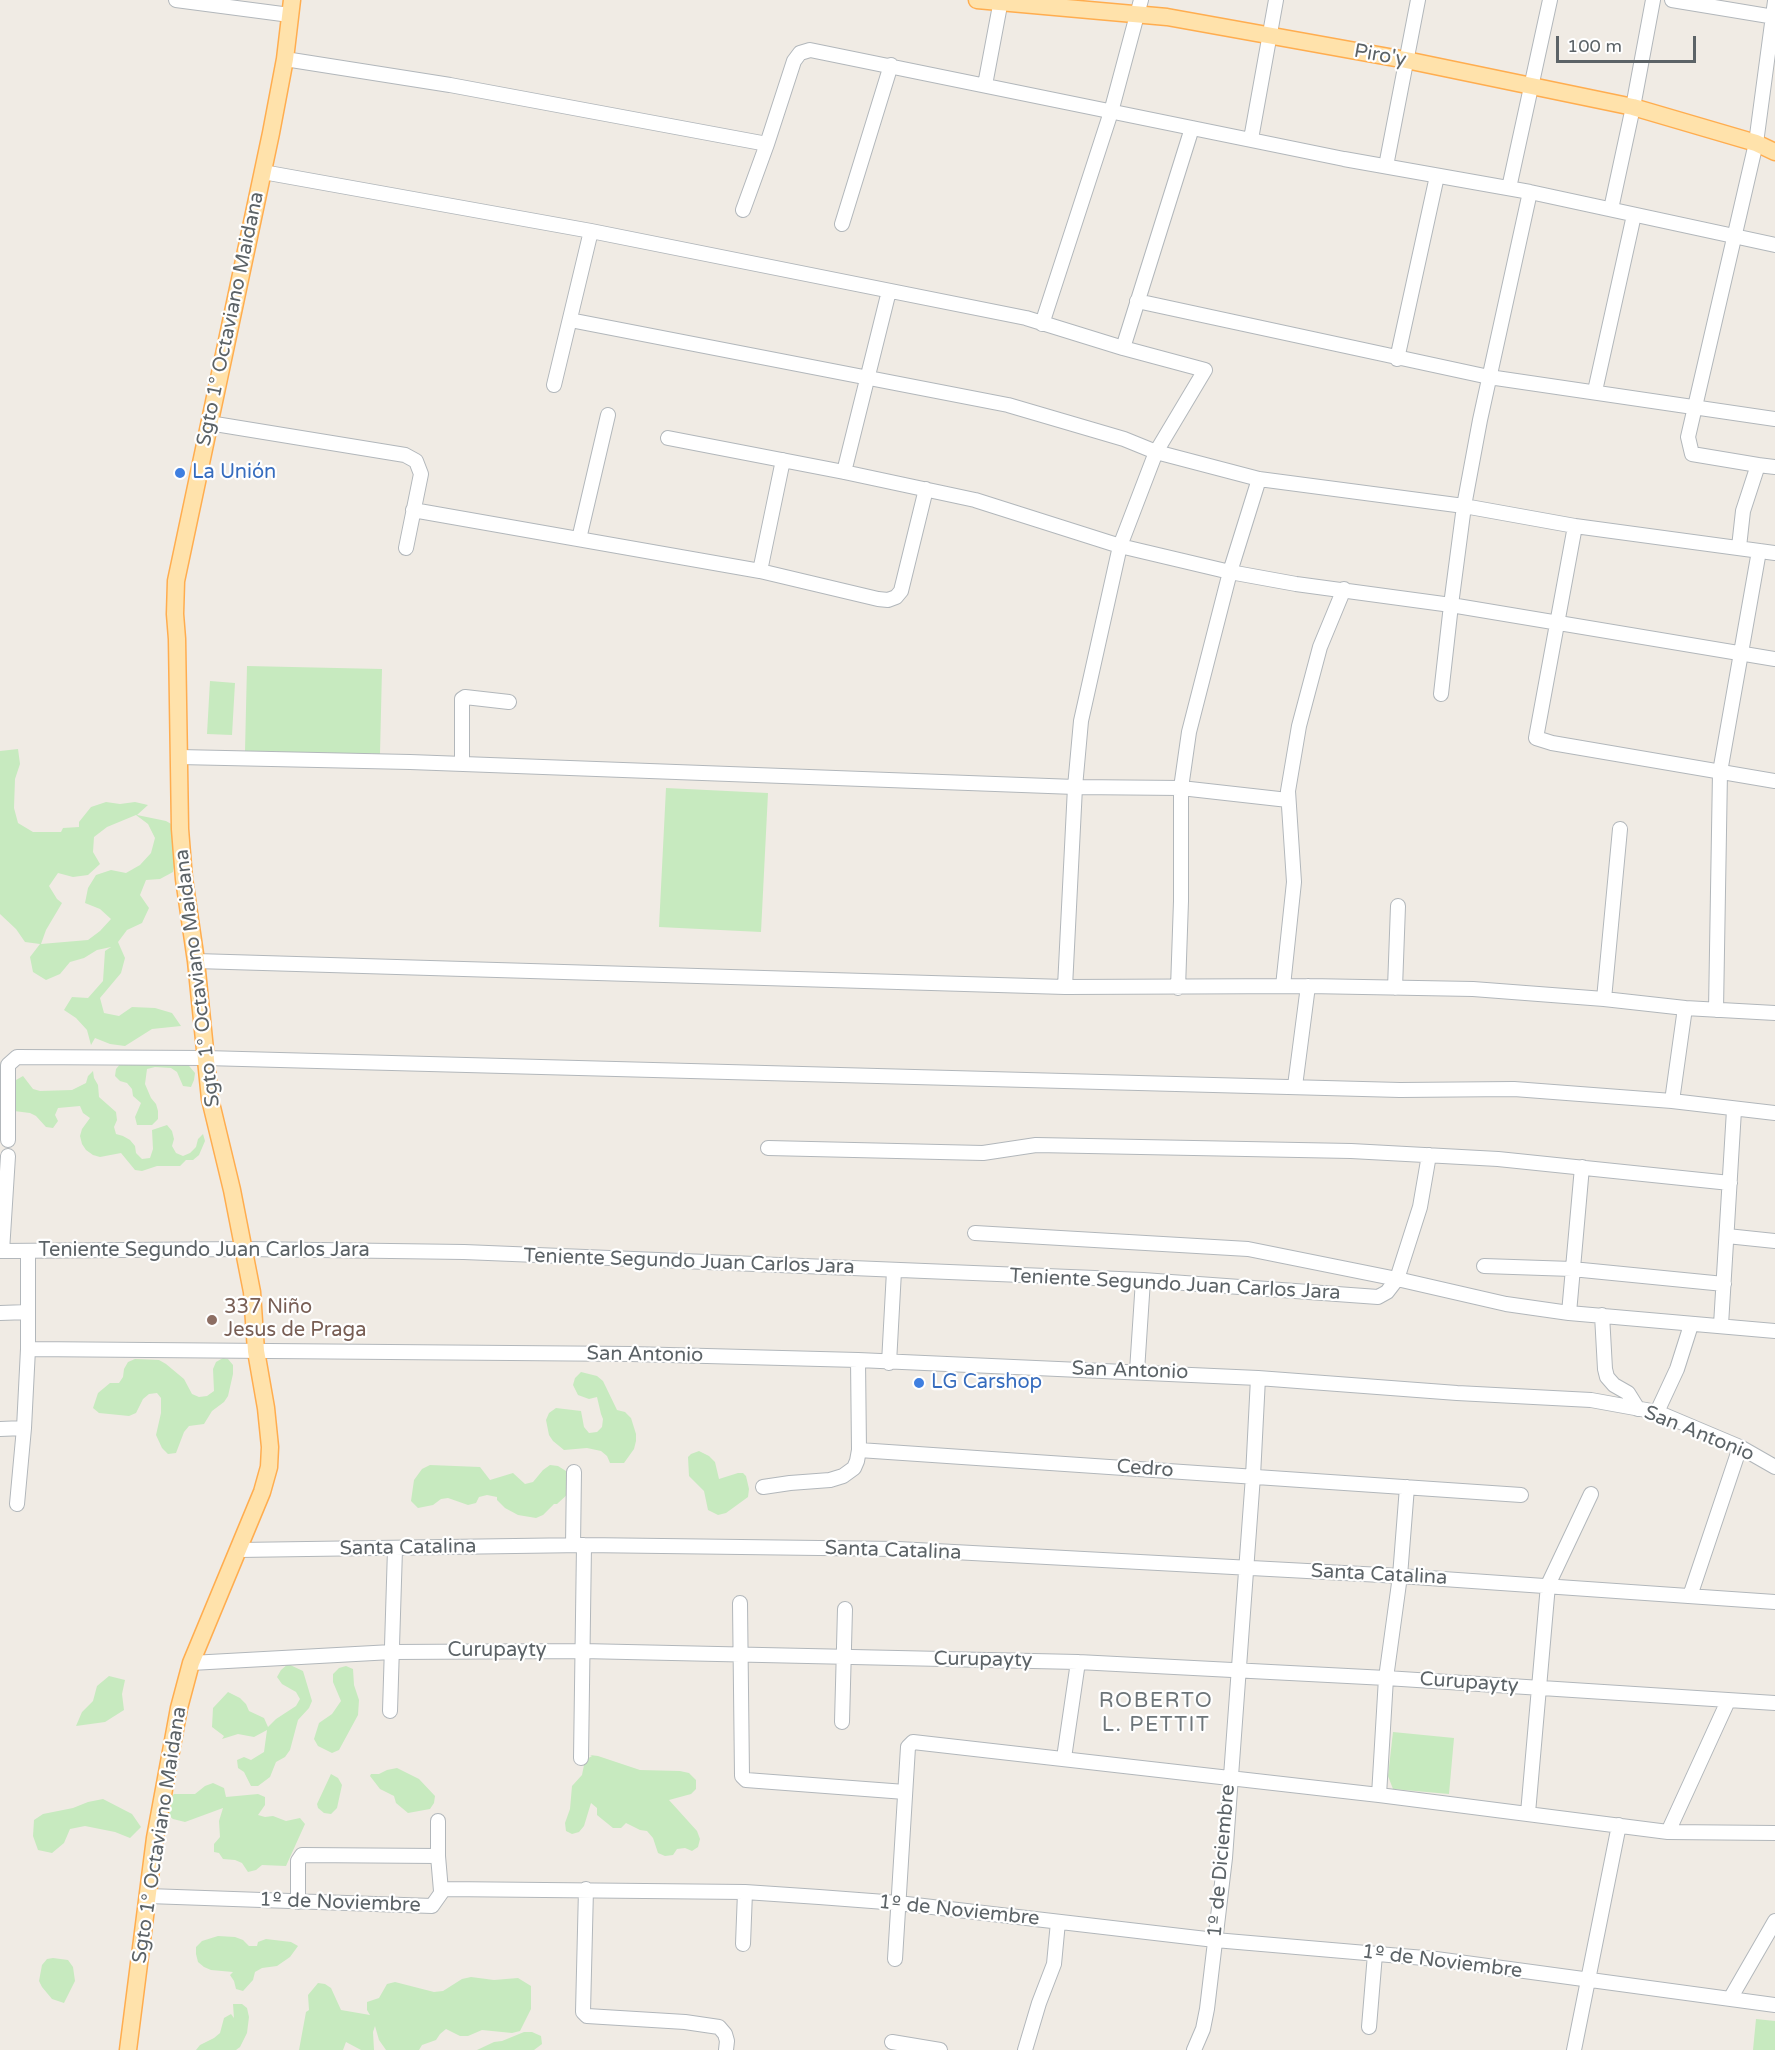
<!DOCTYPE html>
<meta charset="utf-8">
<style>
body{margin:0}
#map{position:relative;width:1775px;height:2050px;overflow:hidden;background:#f0ebe4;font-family:"Varela Round",sans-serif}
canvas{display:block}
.scale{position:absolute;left:1556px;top:36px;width:140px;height:27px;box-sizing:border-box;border:3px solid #5c6367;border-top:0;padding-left:8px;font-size:18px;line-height:21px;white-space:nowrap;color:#5c6367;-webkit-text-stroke:4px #fff;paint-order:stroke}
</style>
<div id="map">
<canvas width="1775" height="2050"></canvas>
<div class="scale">100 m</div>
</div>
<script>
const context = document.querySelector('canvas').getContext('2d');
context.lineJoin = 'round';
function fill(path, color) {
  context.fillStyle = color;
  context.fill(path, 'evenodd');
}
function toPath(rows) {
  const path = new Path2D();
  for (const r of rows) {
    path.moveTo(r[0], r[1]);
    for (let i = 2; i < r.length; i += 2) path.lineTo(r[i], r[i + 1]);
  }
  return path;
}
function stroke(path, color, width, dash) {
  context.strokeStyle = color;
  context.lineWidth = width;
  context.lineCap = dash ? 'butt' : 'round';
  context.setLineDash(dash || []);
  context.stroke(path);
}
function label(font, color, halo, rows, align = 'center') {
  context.font = font + ' "Varela Round",sans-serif';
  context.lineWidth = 4.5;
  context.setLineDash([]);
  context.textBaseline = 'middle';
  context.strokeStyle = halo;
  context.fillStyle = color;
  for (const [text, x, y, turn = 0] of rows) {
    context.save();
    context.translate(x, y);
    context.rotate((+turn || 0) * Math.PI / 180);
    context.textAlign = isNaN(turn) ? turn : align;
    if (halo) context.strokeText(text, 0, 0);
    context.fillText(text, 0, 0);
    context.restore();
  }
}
const green = toPath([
 [247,666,382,669,380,754,245,751],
 [210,681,235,683,232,735,207,734],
 [18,749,20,764,15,779,14,808,18,823,33,832,61,832,63,828,79,827,79,822,91,807,106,802,120,804,135,802,148,805,137,815,166,821,180,829,173,872,160,879,146,880,140,895,149,908,142,923,127,930,118,942,125,958,121,973,100,998,104,1013,119,1016,132,1007,155,1008,172,1013,181,1026,152,1029,125,1046,110,1044,95,1038,91,1045,87,1030,76,1018,64,1010,72,997,88,998,103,981,105,951,111,947,97,950,84,958,70,962,60,974,46,980,33,972,30,957,40,944,25,942,16,929,0,914,0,751],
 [136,815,148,824,155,838,151,853,140,865,126,873,111,870,96,875,88,888,85,903,100,909,111,919,100,931,88,940,41,944,46,930,62,903,57,899,49,886,58,873,73,877,88,875,100,864,93,852,94,837,107,827],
 [666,788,768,793,761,932,659,927],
 [185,1061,195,1073,194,1080,191,1087,183,1086,177,1072,171,1068,155,1067,147,1069,145,1084,151,1098,156,1104,158,1111,158,1119,152,1125,137,1125,135,1117,141,1103,133,1096,132,1089,127,1083,120,1081,115,1076,116,1069,121,1063],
 [93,1071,94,1078,98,1085,99,1097,116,1112,117,1120,114,1127,116,1134,123,1136,130,1140,135,1146,136,1153,142,1159,150,1158,153,1149,152,1130,167,1125,172,1131,174,1139,172,1146,176,1153,183,1156,190,1153,196,1147,198,1139,203,1134,205,1141,199,1155,193,1160,186,1160,180,1166,157,1166,142,1171,135,1170,121,1153,100,1157,93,1155,86,1150,82,1144,80,1136,82,1129,90,1118,83,1113,80,1106,58,1108,55,1115,58,1121,53,1128,46,1127,36,1116,30,1113,14,1111,13,1087,16,1080,23,1076,33,1089,40,1091,72,1090,86,1083,88,1076],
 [223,1358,228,1359,233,1365,233,1374,228,1396,224,1402,212,1411,204,1424,189,1426,184,1432,176,1453,168,1454,162,1448,156,1435,161,1413,161,1398,157,1393,149,1394,143,1399,136,1413,129,1416,99,1413,93,1408,98,1393,110,1383,119,1383,123,1377,124,1369,128,1362,135,1359,159,1360,166,1364,184,1379,192,1394,199,1397,207,1396,214,1391,213,1369,216,1362],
 [581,1372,597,1376,603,1381,617,1410,625,1412,631,1418,636,1434,636,1441,634,1449,624,1463,610,1463,607,1456,601,1451,587,1448,564,1450,553,1441,549,1435,546,1420,549,1413,556,1408,581,1411,584,1427,589,1433,597,1432,602,1427,603,1419,601,1414,597,1397,589,1399,578,1395,573,1385,575,1378],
 [699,1451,709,1456,715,1462,719,1479,738,1473,743,1473,746,1476,749,1489,748,1497,726,1513,718,1515,708,1510,704,1491,689,1476,688,1457,691,1454],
 [430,1465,480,1467,490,1480,513,1473,525,1484,533,1482,543,1470,550,1465,558,1466,566,1471,570,1478,569,1493,557,1504,554,1504,543,1515,536,1518,518,1515,505,1508,497,1500,497,1497,487,1495,479,1497,476,1503,468,1505,448,1498,441,1499,433,1505,418,1508,411,1501,414,1480,422,1469],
 [288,1664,303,1671,312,1701,309,1708,298,1720,290,1750,285,1757,276,1762,270,1777,258,1786,251,1786,244,1772,238,1768,237,1760,244,1757,251,1760,264,1752,267,1730,254,1737,238,1734,222,1739,224,1736,212,1727,213,1708,228,1692,240,1698,246,1704,249,1711,264,1718,268,1727,276,1719,296,1706,300,1699,296,1692,282,1684,277,1677,281,1670],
 [346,1666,353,1669,354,1685,359,1700,358,1715,339,1750,332,1753,318,1746,314,1739,319,1723,332,1714,341,1701,333,1682,333,1674,339,1668],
 [109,1676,125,1680,122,1694,124,1710,105,1722,76,1726,82,1712,93,1701,97,1686],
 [1393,1732,1454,1738,1449,1794,1393,1789,1388,1776],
 [590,1755,598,1756,640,1770,680,1771,689,1773,696,1780,696,1789,691,1794,669,1800,697,1831,700,1839,698,1847,692,1851,685,1848,677,1849,673,1855,665,1856,658,1853,653,1838,647,1831,640,1830,626,1823,621,1828,613,1828,597,1815,597,1808,591,1803,584,1826,579,1832,572,1834,566,1831,565,1823,570,1809,572,1786,582,1775,585,1760,592,1756],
 [397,1768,419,1779,435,1796,434,1803,430,1809,408,1813,396,1803,394,1796,380,1789,370,1776,371,1774,379,1774,387,1770],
 [331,1774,338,1778,342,1785,337,1808,331,1814,324,1813,318,1808,317,1804],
 [213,1783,224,1788,226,1797,258,1794,265,1797,265,1805,258,1815,265,1817,273,1816,286,1821,300,1818,305,1824,286,1866,262,1865,256,1870,248,1872,242,1863,235,1860,223,1859,219,1853,214,1852,214,1844,220,1837,219,1821,223,1808,185,1822,173,1819,167,1814,168,1800,174,1794,195,1794,205,1786],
 [103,1799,132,1814,141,1827,130,1838,115,1832,85,1826,70,1829,64,1843,52,1853,38,1850,33,1836,34,1820,43,1814,73,1808,88,1802],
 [218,1936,235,1937,243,1940,249,1946,257,1946,258,1942,266,1939,291,1942,298,1946,290,1957,277,1966,262,1968,255,1972,253,1980,243,1991,236,1989,234,1981,230,1975,233,1972,211,1970,204,1967,198,1962,196,1954,196,1947,202,1941],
 [53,1958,68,1960,73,1967,75,1981,64,2003,52,1999,42,1987,39,1981,42,1965,47,1959],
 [471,1977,494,1980,518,1978,531,1986,531,2009,520,2031,512,2033,482,2030,468,2036,460,2036,446,2029,440,2034,436,2040,422,2045,419,2050,386,2050,379,2040,375,2026,373,2032,374,2050,361,2050,346,2042,343,2050,299,2050,306,2012,309,2010,308,1995,318,1983,325,1984,331,1988,341,2010,370,2015,367,2010,367,2002,379,1998,387,1984,395,1982,434,1992,443,1991,462,1979],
 [233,2004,242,2004,247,2008,249,2017,247,2033,240,2047,236,2050,196,2050,200,2045,214,2038,220,2033,224,2018,231,2014,234,2018],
 [1756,2019,1775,2021,1775,2050,1753,2050],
 [524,2032,532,2032,541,2036,542,2044,534,2050,477,2050,494,2042,502,2041]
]);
const minor = toPath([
 [176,0,290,15],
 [1672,0,1775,17],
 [285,59,450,85,767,144,794,61,800,53,810,50,1344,159,1530,192,1775,245],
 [985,85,1001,0],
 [1251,139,1276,0],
 [1386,166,1418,0],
 [263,172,591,231,1026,318,1123,348,1205,370,1156,452,1120,546,1081,721,1075,787,1065,987],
 [1509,188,1550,0],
 [1611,209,1633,107,1653,0],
 [743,210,767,144],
 [842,224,891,65],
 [1137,301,1489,377,1775,419],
 [570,320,1008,405,1124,439,1156,452,1259,479,1464,506,1575,526,1775,553],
 [1042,324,1111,112,1141,0],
 [1123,348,1192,128],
 [1397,359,1437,176],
 [554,385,591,231],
 [1595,391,1634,215],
 [209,423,405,455,416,461,421,474,406,548],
 [668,438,844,472,975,500,1120,546,1230,572,1296,584,1451,605,1775,659],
 [1758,465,1775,467],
 [844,472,889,291],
 [413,510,760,571,878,599,888,600,896,597,901,591,926,489],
 [1575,526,1536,738,1552,743,1775,781],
 [579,539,608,415],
 [1739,547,1743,511,1758,465,1692,454,1688,437,1756,143,1775,1],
 [760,571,783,460],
 [1441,694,1451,605,1464,506,1480,420,1530,192],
 [179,757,410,762,1075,787,1181,788,1288,800],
 [462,764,462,699,465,697,509,702],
 [196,961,1065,987,1308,986,1473,989,1604,999,1685,1008,1775,1013],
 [1283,986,1294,882,1288,791,1299,726,1320,647,1344,589],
 [1178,988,1181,901,1181,788,1189,732,1230,572,1259,479],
 [1395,988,1398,906],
 [1604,999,1620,829],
 [1716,1010,1720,772,1759,551],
 [1295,1086,1308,986],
 [1672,1101,1685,1008],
 [8,1140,8,1065,17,1057,205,1058,1400,1090,1514,1089,1672,1101,1775,1113],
 [768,1148,983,1153,1036,1145,1351,1151,1498,1159,1730,1183],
 [975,1233,1248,1249,1397,1279,1506,1304,1569,1313,1775,1331],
 [1727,1236,1775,1241],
 [0,1251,245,1249,464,1252,1143,1280,1378,1297,1387,1292,1397,1279,1420,1207,1429,1155],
 [2,1251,8,1156],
 [1484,1266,1572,1269,1724,1284],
 [0,1313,28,1312],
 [1569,1313,1582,1167],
 [1602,1315,1605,1369,1607,1377,1614,1385,1628,1393,1638,1409],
 [1721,1325,1734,1110],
 [28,1349,631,1354,858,1360,1258,1378,1457,1393,1591,1400,1657,1412,1740,1447,1775,1467],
 [858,1360,859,1450,1521,1495],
 [889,1363,894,1271],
 [1137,1371,1143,1280],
 [1657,1412,1677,1369,1691,1325],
 [0,1429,24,1428],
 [763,1487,790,1483,830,1480,843,1476,854,1468,857,1461,859,1450],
 [17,1504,24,1428,28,1349,28,1252],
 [573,1545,574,1472],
 [238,1550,584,1545,898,1549,1400,1576,1775,1602],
 [1690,1596,1740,1447],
 [740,1603,742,1776,746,1780,905,1792],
 [191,1663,392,1652,582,1651,1078,1662,1386,1678,1775,1703],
 [390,1711,395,1549],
 [842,1722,845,1609],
 [581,1758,584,1545],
 [1064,1758,1078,1662],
 [1379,1795,1386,1678,1400,1576,1407,1487],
 [1528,1813,1548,1585,1591,1494],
 [438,1821,438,1856,441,1891],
 [1668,1832,1728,1701],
 [586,1889,583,2012,587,2016,685,2022,719,2027,725,2034,727,2041,726,2050],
 [148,1896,432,1906,444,1889,745,1892,819,1897,898,1903,1215,1940,1436,1959,1775,2005],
 [298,1902,298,1861,302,1855,438,1856],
 [743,1944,745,1892],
 [895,1959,908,1747,913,1742,1379,1795,1668,1832,1775,1833],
 [1730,1999,1775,1921],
 [1369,2027,1375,1954],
 [892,2042,940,2050],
 [1025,2050,1039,2003,1054,1964,1058,1922],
 [1194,2050,1203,2029,1207,2009,1225,1858,1253,1476,1258,1378],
 [1574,2050,1619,1825]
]);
const major = toPath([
 [977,0,1167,17,1406,60,1633,107,1756,143,1775,152],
 [128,2050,155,1838,179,1708,191,1663,262,1492,269,1467,270,1447,266,1408,256,1351,252,1292,232,1190,210,1099,196,961,184,879,180,829,177,639,175,614,176,581,271,133,285,59,292,0]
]);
const markers = [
 [180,473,6,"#3f7fe0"],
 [212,1320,6,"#8d6e63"],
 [919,1383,6,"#3f7fe0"]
];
const streetNames = [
 ["Piro'y",1380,56,10],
 ["Sgto 1° Octaviano Maidana",231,319,-78],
 ["Sgto 1° Octaviano Maidana",198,978,-97],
 ["Teniente Segundo Juan Carlos Jara",204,1251],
 ["Teniente Segundo Juan Carlos Jara",689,1262,2],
 ["Teniente Segundo Juan Carlos Jara",1175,1285,3],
 ["San Antonio",645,1355,1],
 ["San Antonio",1130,1371,2],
 ["San Antonio",1699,1434,22],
 ["Cedro",1145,1469,4],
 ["Santa Catalina",408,1548,-1],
 ["Santa Catalina",893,1551,2],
 ["Santa Catalina",1379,1575,3],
 ["Curupayty",497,1651],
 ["Curupayty",983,1660,1],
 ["Curupayty",1469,1683,4],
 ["Sgto 1° Octaviano Maidana",160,1835,-81],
 ["1º de Diciembre",1222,1861,-85],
 ["1º de Noviembre",340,1903,2],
 ["1º de Noviembre",959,1911,6],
 ["1º de Noviembre",1442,1962,7]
];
const shopNames = [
 ["La Unión",192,473],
 ["LG Carshop",931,1383]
];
const educationNames = [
 ["337 Niño",224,1308],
 ["Jesus de Praga",224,1331]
];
const neighbourhoodNames = [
 ["ROBERTO",1156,1701],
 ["L. PETTIT",1156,1725]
];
fill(green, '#c7eabf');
stroke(minor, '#b2b7bb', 16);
stroke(major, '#ffad4f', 19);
stroke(minor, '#fff', 14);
stroke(major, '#ffe2ab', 16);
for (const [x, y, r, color] of markers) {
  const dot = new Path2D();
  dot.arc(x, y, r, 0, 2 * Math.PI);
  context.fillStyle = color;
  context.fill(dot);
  stroke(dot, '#fff', 2);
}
label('20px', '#5c6367', '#fff', streetNames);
label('20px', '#366cbe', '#fff', shopNames, 'left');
label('20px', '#785e54', '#fff', educationNames, 'left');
context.letterSpacing = '1.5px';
label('21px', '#6d7579', '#fff', neighbourhoodNames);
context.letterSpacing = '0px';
</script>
